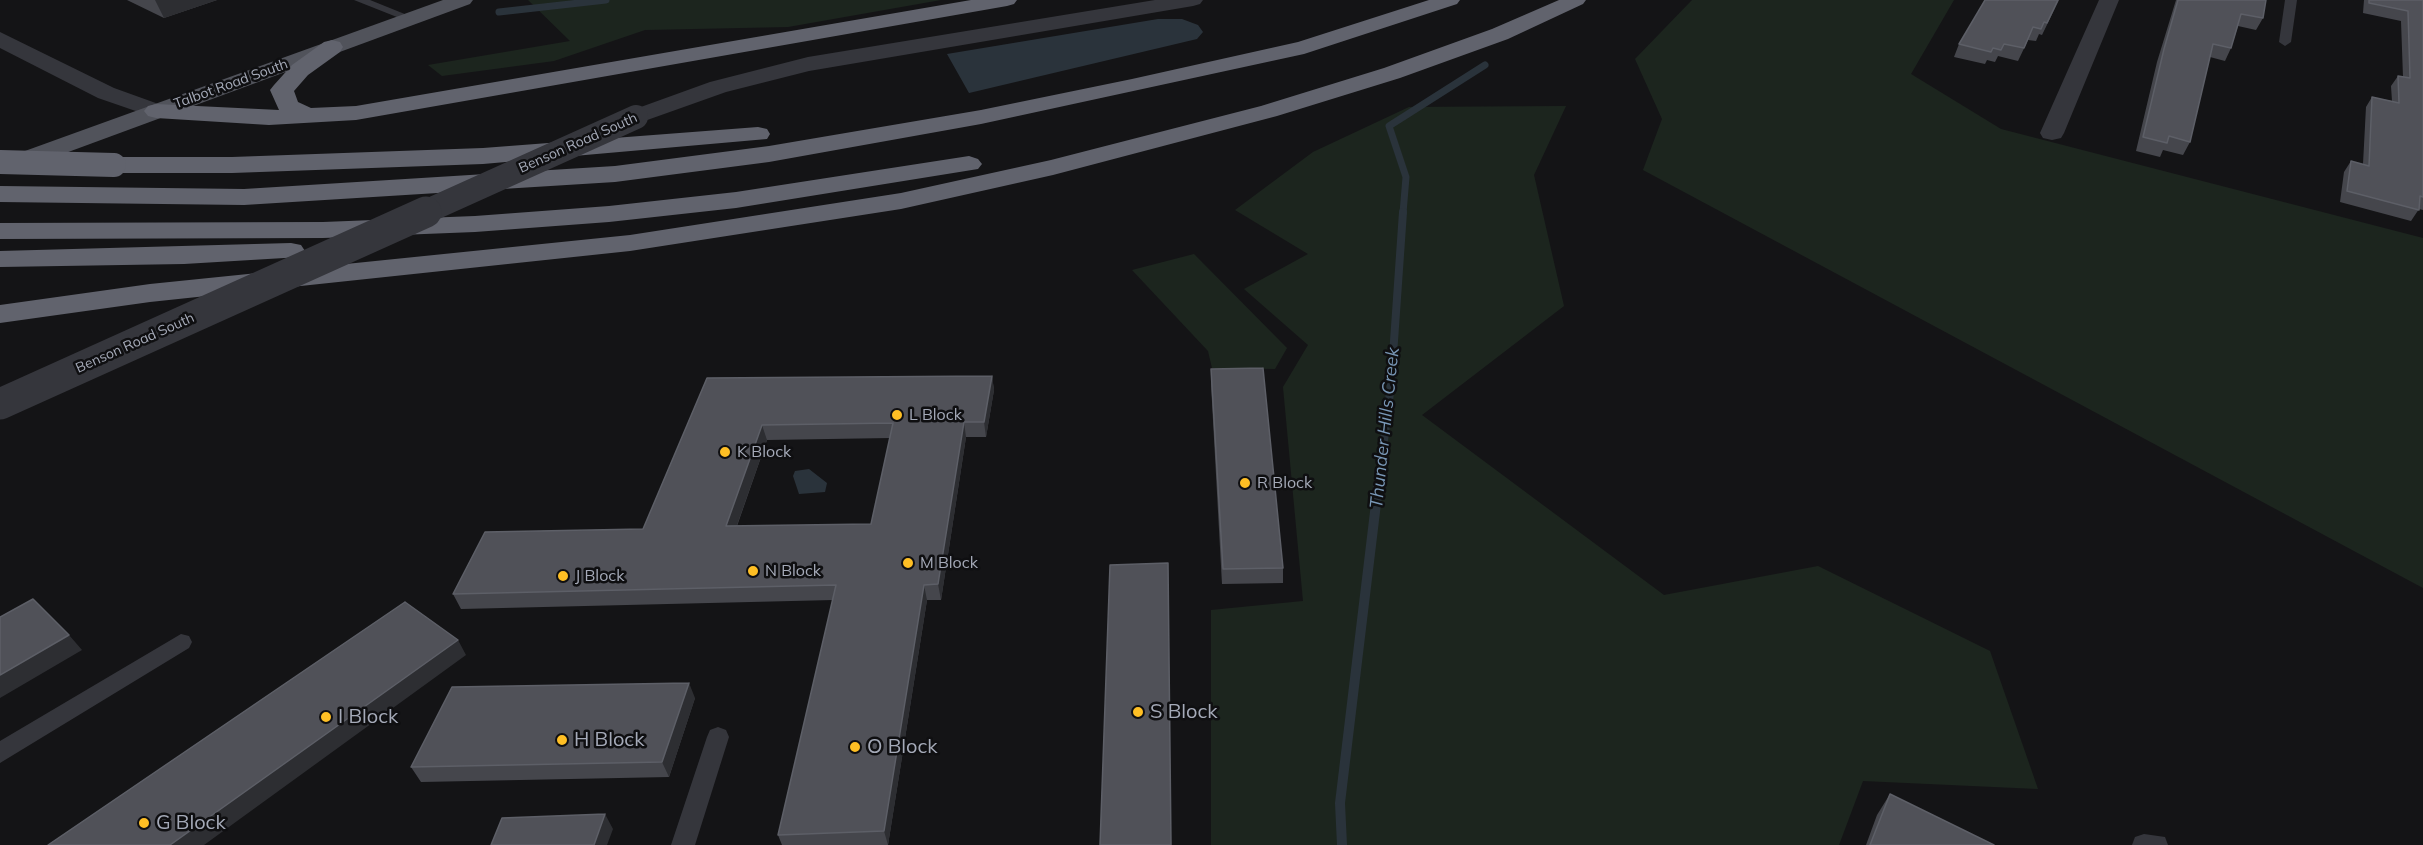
<!DOCTYPE html>
<style>
body{margin:0}
canvas{display:block;background:#141416}
</style>
<canvas width="2423" height="845"></canvas>
<script>
const context = document.querySelector('canvas').getContext('2d');
context.lineJoin = 'round';
function fill(path, color) {
  context.fillStyle = color;
  context.fill(path, 'evenodd');
}
function toPath(rows) {
  const path = new Path2D();
  for (const r of rows) {
    path.moveTo(r[0], r[1]);
    for (let i = 2; i < r.length; i += 2) path.lineTo(r[i], r[i + 1]);
  }
  return path;
}
function stroke(path, color, width, dash) {
  context.strokeStyle = color;
  context.lineWidth = width;
  context.lineCap = dash ? 'butt' : 'round';
  context.setLineDash(dash || []);
  context.stroke(path);
}
function label(font, color, halo, rows, align = 'center') {
  context.font = font + ' Mulish,sans-serif';
  context.lineWidth = 5;
  context.setLineDash([]);
  context.textBaseline = 'middle';
  context.strokeStyle = halo;
  context.fillStyle = color;
  for (const [text, x, y, turn = 0] of rows) {
    context.save();
    context.translate(x, y);
    context.rotate((+turn || 0) * Math.PI / 180);
    context.textAlign = isNaN(turn) ? turn : align;
    if (halo) context.strokeText(text, 0, 0);
    context.fillText(text, 0, 0);
    context.restore();
  }
}
const green = toPath([
 [528,0,941,0,788,27,645,30,554,61,442,76,428,65,570,41],
 [1692,0,1954,0,1911,74,2001,129,2423,238,2423,588,1643,170,1662,119,1635,59],
 [1566,106,1534,175,1564,306,1422,415,1664,595,1818,566,1990,651,2038,789,1863,781,1839,845,1211,845,1211,610,1303,601,1283,387,1308,345,1244,289,1308,254,1235,210,1313,152,1409,107],
 [1194,254,1287,348,1275,369,1212,368,1208,351,1132,270]
]);
const water = toPath([
 [1158,19,1182,19,1198,25,1203,32,1197,39,969,93,947,54],
 [809,469,827,483,825,492,799,494,793,476,795,471]
]);
const streamFar2 = toPath([
 [499,12,606,0],
 [1403,213,1406,177,1389,126,1485,65]
]);
const streamFar1 = toPath([
 [1378,489,1391,384,1403,212]
]);
const stream = toPath([
 [1342,845,1340,803,1378,487]
]);
const service = toPath([
 [354,0,370,0,417,19,407,21,354,0],
 [2285,0,2297,0,2291,42,2285,46,2279,42,2285,0],
 [181,634,189,636,192,642,189,648,0,763,0,741,181,634],
 [718,727,726,730,729,737,695,845,671,845,707,737,710,730,718,727],
 [2144,834,2165,837,2168,845,2132,845,2135,837,2144,834]
]);
const minor = toPath([
 [2099,0,2119,0,2064,133,2061,138,2052,140,2043,138,2040,133,2099,0],
 [0,32,114,88,164,106,168,111,164,116,156,118,98,98,0,48,0,32]
]);
const tertiary = toPath([
 [1155,0,1203,0,1200,4,1193,6,809,71,726,92,636,124,627,122,624,117,627,112,710,82,808,57,1155,0]
]);
const primary = toPath([
 [443,0,473,0,470,4,14,172,0,173,0,160,443,0]
]);
const motorway = toPath([
 [971,0,1017,0,1014,4,1007,6,356,120,269,125,156,118,148,116,144,111,148,106,156,104,279,110,270,90,274,85,292,65,324,42,332,40,340,42,343,47,340,52,308,75,294,91,298,102,311,108,356,106,971,0],
 [1429,0,1460,0,1457,4,1304,54,981,124,769,162,615,182,244,205,0,202,0,186,244,189,615,166,769,146,981,110,1132,79,1298,42,1429,0],
 [1559,0,1586,0,1583,4,1508,39,1400,78,1277,116,1053,175,901,209,630,251,150,302,0,323,0,305,150,284,630,235,901,193,1051,160,1261,106,1384,68,1492,29,1559,0],
 [758,127,767,129,770,134,767,139,483,164,232,173,114,173,105,170,101,165,105,160,114,157,232,157,483,148,758,127],
 [969,156,978,159,982,164,978,169,736,208,609,222,475,232,323,238,0,239,0,223,323,222,475,216,609,206,736,192,969,156],
 [291,243,301,245,305,251,301,257,184,264,0,267,0,251,291,243]
]);
const tertiaryBridgeFar1 = toPath([
 [423,213,636,117]
]);
const tertiaryBridge = toPath([
 [0,404,426,212]
]);
const motorwayBridge = toPath([
 [0,162,114,165]
]);
const wall = toPath([
 [127,0,217,0,164,18],
 [1985,0,2059,0,2042,35,2039,34,2036,41,2028,40,2018,61,1998,56,1995,62,1987,60,1985,64,1954,57,1959,44],
 [2176,0,2266,0,2263,18,2256,30,2238,26,2231,48,2225,61,2210,57,2190,142,2183,155,2163,150,2160,157,2136,151,2157,62],
 [2364,0,2423,0,2423,210,2419,209,2411,221,2340,202,2344,172,2351,161,2363,164,2366,107,2372,97,2392,101,2391,86,2398,76,2403,77,2401,21,2363,13],
 [1211,369,1283,568,1283,583,1222,584,1211,384],
 [992,376,994,390,986,437,966,437,941,600,927,600,888,845,782,845,778,835,833,600,461,609,453,594,643,529,707,378],
 [890,438,871,524,737,526,767,440],
 [695,698,669,777,421,782,411,767],
 [1890,794,1994,845,1866,845,1877,815]
]);
const shadedWall = toPath([
 [155,0,217,0,164,18],
 [992,376,994,390,986,437,984,422],
 [964,422,966,437,941,600,938,584],
 [762,425,767,440,731,542,726,526],
 [924,585,927,600,888,845,884,831],
 [69,635,82,650,0,698,0,675],
 [458,640,466,655,204,845,170,845],
 [689,683,695,698,669,777,662,762],
 [605,814,613,829,607,845,594,845]
]);
const building = toPath([
 [1985,0,2058,0,2047,23,2044,22,2041,29,2033,27,2024,48,2004,44,2001,50,1993,48,1991,52,1959,44,1985,0],
 [2178,0,2266,0,2263,18,2241,14,2231,48,2213,44,2190,142,2169,136,2167,143,2143,137,2164,49,2178,0],
 [2369,0,2423,0,2423,197,2420,196,2419,210,2347,191,2351,161,2369,166,2372,97,2399,103,2398,76,2410,78,2408,11,2369,3,2369,0],
 [1263,368,1283,568,1223,569,1211,369,1263,368],
 [992,376,984,422,964,422,938,584,924,585,884,831,778,835,836,585,453,594,485,532,643,529,707,378,992,376],
 [893,423,871,524,726,526,762,425,893,423],
 [1168,563,1171,845,1100,845,1110,565,1168,563],
 [33,599,69,635,0,675,0,617,33,599],
 [405,602,458,640,170,845,48,845,405,602],
 [689,683,662,762,411,767,452,687,689,683],
 [1890,794,1994,845,1870,845,1890,794],
 [605,814,594,845,491,845,502,818,605,814]
]);
const markers = [
 [897,415,6,"#ffbf24"],
 [725,452,6,"#ffbf24"],
 [1245,483,6,"#ffbf24"],
 [908,563,6,"#ffbf24"],
 [753,571,6,"#ffbf24"],
 [563,576,6,"#ffbf24"],
 [1138,712,6,"#ffbf24"],
 [326,717,6,"#ffbf24"],
 [562,740,6,"#ffbf24"],
 [855,747,6,"#ffbf24"],
 [144,823,6,"#ffbf24"]
];
const farStreetnames = [
 ["Talbot Road South",231,84,-20],
 ["Benson Road South",578,143,-24],
 ["Benson Road South",135,343,-24]
];
const poiNames = [
 ["L Block",909,415],
 ["K Block",737,452],
 ["R Block",1257,483],
 ["M Block",920,563],
 ["N Block",765,571],
 ["J Block",575,576]
];
const waterNames = [
 ["Thunder Hills Creek",1385,428,-84]
];
const nearPoinames = [
 ["S Block",1150,712],
 ["I Block",338,717],
 ["H Block",574,740],
 ["O Block",867,747],
 ["G Block",156,823]
];
fill(green, '#1c251e');
fill(water, '#2a333b');
stroke(streamFar2, '#2a333b', 7);
stroke(streamFar1, '#2a333b', 8);
stroke(stream, '#2a333b', 10);
fill(service, '#35363c');
fill(minor, '#35363c');
fill(tertiary, '#35363c');
fill(primary, '#51535b');
fill(motorway, '#61636d');
stroke(tertiaryBridgeFar1, '#35363c', 24);
stroke(tertiaryBridge, '#35363c', 31);
stroke(motorwayBridge, '#61636d', 24);
fill(wall, '#45464c');
fill(shadedWall, '#2d2e32');
fill(building, '#505158');
stroke(building, '#5d5f67', 1.5);
for (const [x, y, r, color] of markers) {
  const dot = new Path2D();
  dot.arc(x, y, r, 0, 2 * Math.PI);
  context.fillStyle = color;
  context.fill(dot);
  stroke(dot, '#0f0f11', 2);
}
label('14px', '#a5aab8', '#0f0f11', farStreetnames);
label('16px', '#a5aab8', '#0f0f11', poiNames, 'left');
label('italic 18px', '#7997b6', '#0f0f11', waterNames);
label('20px', '#a5aab8', '#0f0f11', nearPoinames, 'left');
</script>
